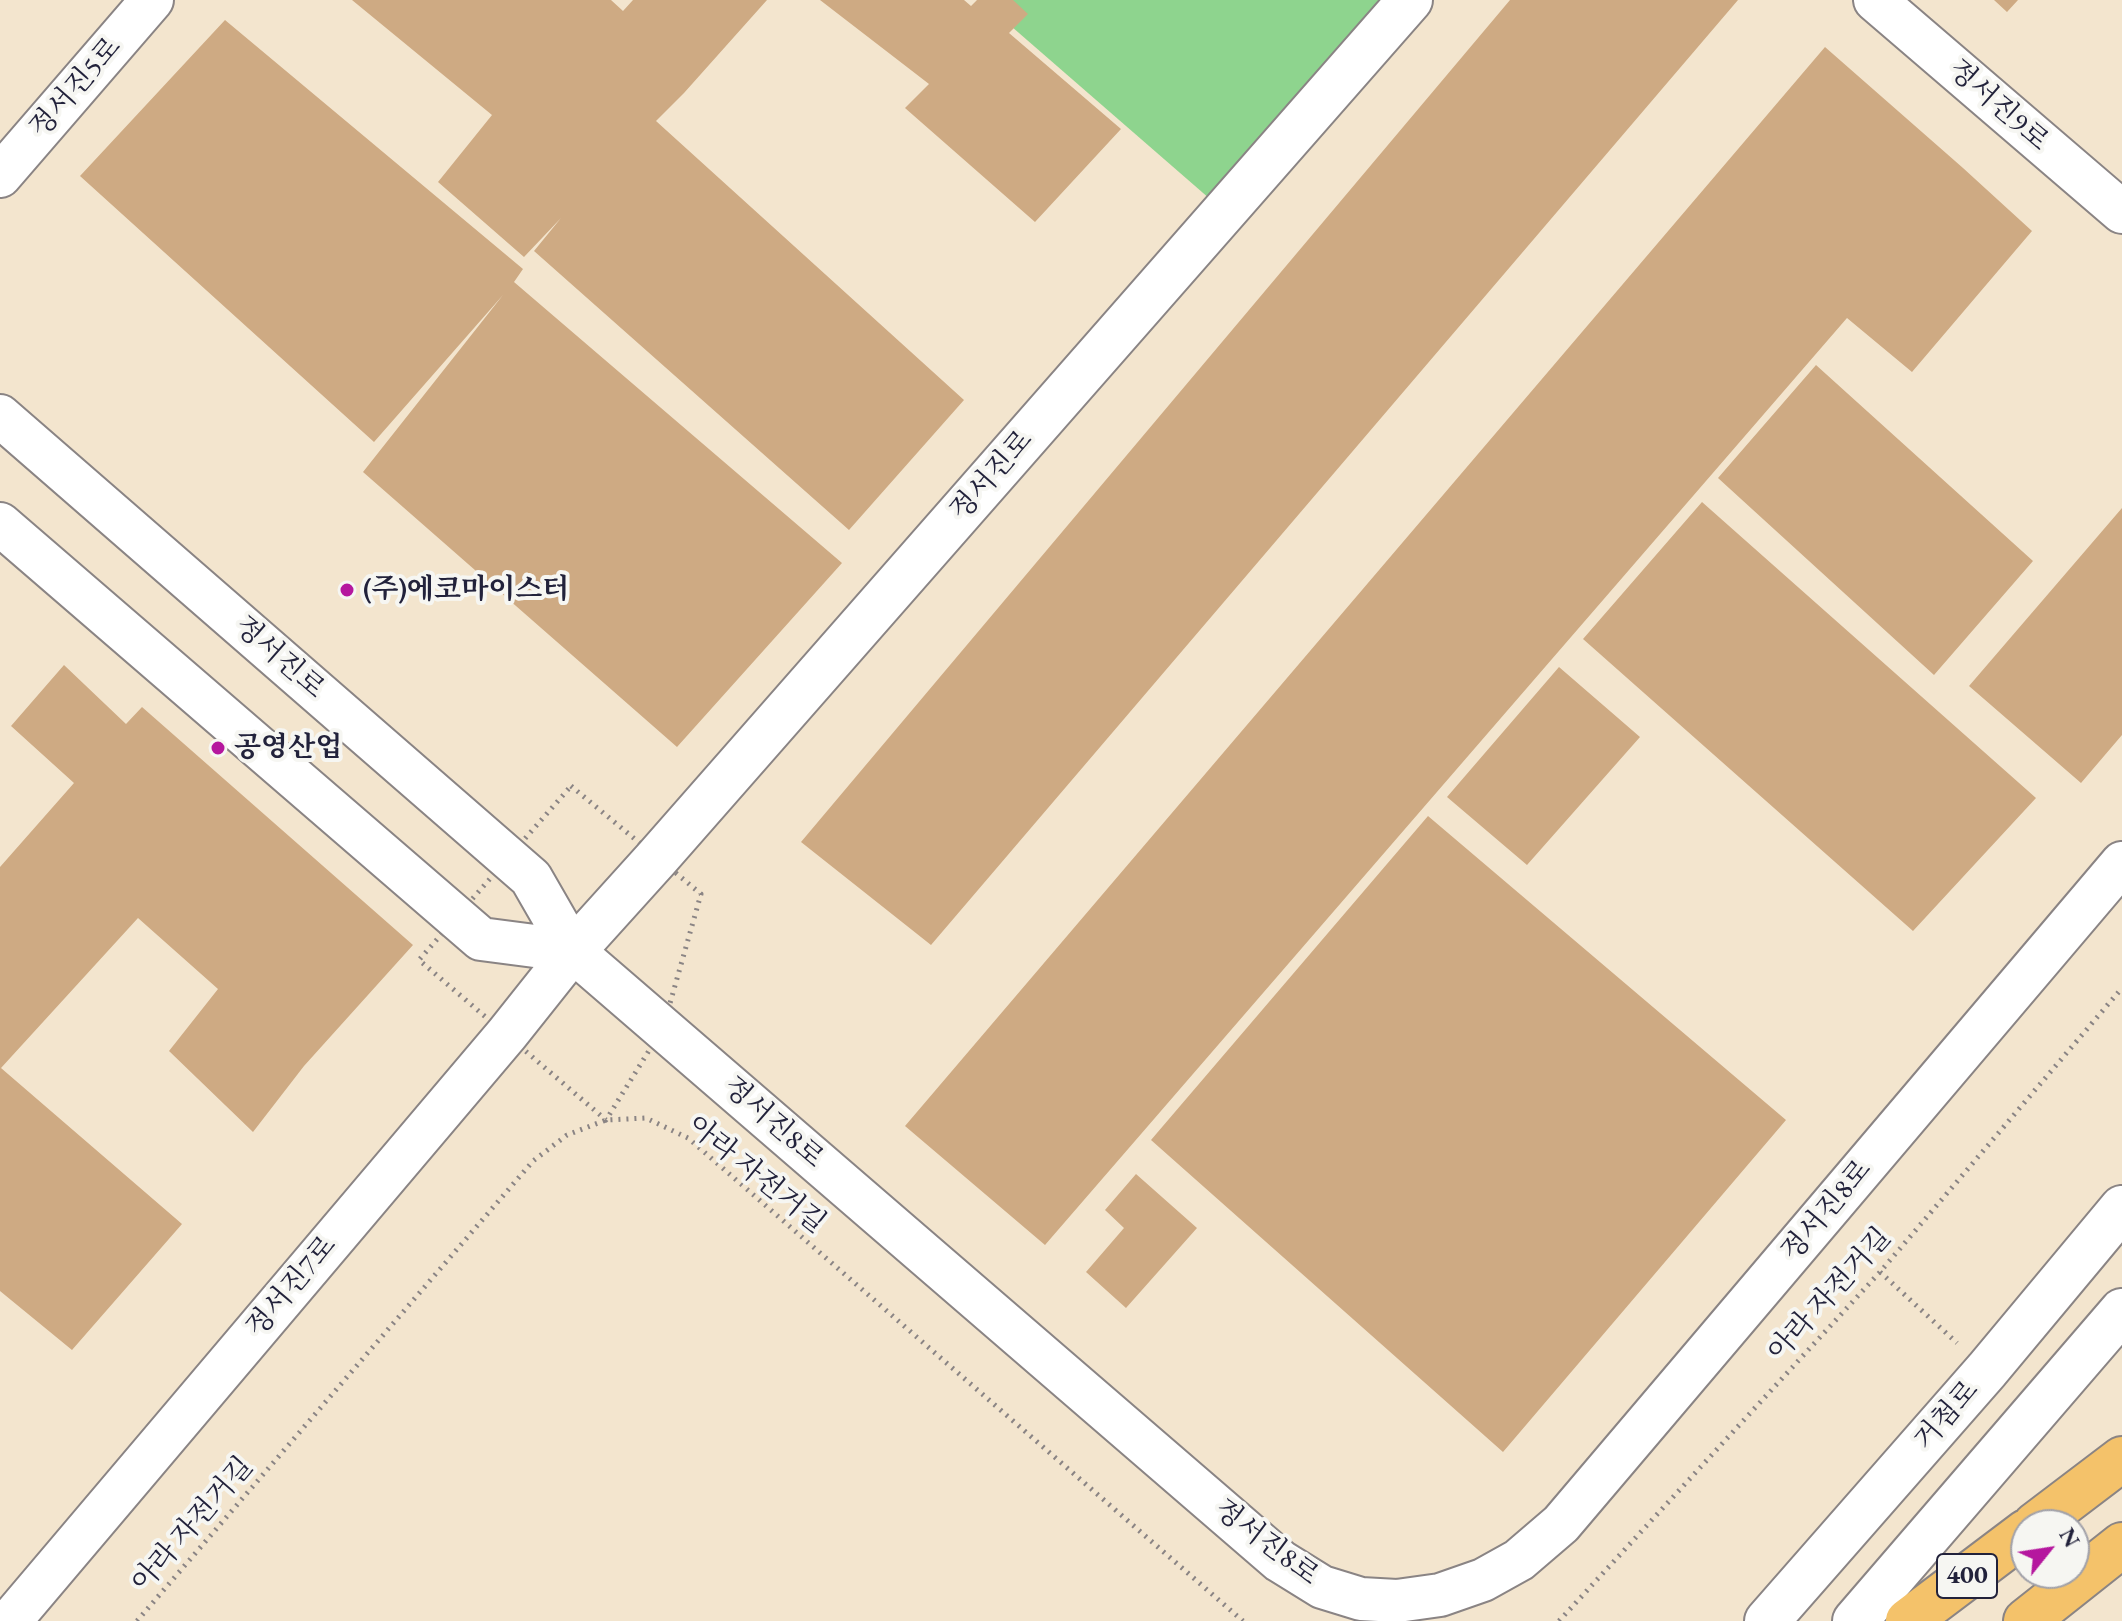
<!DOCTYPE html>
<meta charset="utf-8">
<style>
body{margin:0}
#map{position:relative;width:2122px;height:1621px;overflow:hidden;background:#f3e5ce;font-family:"EB Garamond",serif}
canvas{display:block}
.north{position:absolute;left:2010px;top:1509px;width:80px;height:80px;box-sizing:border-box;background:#f6f6f2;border:2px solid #a1a1a9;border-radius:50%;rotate:60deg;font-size:22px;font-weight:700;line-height:32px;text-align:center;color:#22223b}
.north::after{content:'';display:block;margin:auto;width:28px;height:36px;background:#b5179e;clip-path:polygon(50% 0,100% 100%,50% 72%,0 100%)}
</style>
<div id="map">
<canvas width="2122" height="1621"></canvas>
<div class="north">N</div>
</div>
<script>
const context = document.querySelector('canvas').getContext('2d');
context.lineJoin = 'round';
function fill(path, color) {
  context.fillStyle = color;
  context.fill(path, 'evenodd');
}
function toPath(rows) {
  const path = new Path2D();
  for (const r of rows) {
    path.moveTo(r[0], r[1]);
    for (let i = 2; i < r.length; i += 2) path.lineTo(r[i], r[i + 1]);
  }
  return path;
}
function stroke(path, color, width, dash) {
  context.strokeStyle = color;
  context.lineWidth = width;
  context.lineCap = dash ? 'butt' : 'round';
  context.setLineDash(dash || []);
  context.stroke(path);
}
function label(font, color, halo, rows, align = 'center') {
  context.font = font + ' "EB Garamond","Noto Serif KR",serif';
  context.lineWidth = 8;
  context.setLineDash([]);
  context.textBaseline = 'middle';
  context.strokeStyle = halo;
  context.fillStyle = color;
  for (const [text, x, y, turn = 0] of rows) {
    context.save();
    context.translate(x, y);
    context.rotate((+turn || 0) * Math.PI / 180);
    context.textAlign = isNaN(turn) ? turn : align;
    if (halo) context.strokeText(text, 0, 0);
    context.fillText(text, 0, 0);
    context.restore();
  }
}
const green = toPath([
 [981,0,1386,0,1210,199]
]);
const building = toPath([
 [352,0,611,0,623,11,633,0,767,0,684,93,656,121,964,400,849,530,534,251,561,218,524,257,438,182,492,115],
 [820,0,964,0,971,6,977,0,1013,0,1028,14,1009,33,1121,129,1035,222,905,108,929,84],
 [1510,0,1738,0,931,945,801,842],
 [1994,0,2018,0,2007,12],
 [225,20,523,269,514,282,842,563,677,747,363,472,503,295,374,442,80,176],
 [1825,47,1963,168,2032,231,1912,372,1847,318,1045,1245,905,1126],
 [1816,365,2033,561,1934,675,1718,478],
 [1702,502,2036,798,1913,931,1583,639],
 [2122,508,2122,735,2081,783,1969,686],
 [64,665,126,724,142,707,413,945,304,1066,253,1132,169,1051,218,989,138,918,1,1068,182,1224,72,1350,0,1291,0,867,74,783,11,726],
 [1559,667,1640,737,1527,865,1447,797],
 [1428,816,1786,1120,1503,1452,1151,1140],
 [1136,1174,1197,1228,1126,1308,1086,1272,1124,1228,1105,1210]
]);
const path = toPath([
 [571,786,701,894,663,1028,606,1120,419,960,571,786],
 [1880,1272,1957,1343],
 [137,1621,533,1161,567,1135,606,1120,646,1118,688,1138,1243,1621],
 [1559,1621,1880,1272,2122,988]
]);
const minor = toPath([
 [1875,0,2122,212],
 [0,176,152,0],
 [0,416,531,878,573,951,1280,1561,1322,1587,1361,1599,1397,1601,1440,1595,1483,1580,1519,1560,1561,1524,2122,863],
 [0,524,481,939,573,951],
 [10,1621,507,1034,573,951]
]);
const tertiary = toPath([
 [573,951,657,858,1410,0],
 [1767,1621,1987,1370,2122,1208],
 [1855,1621,2122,1311]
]);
const motorway = toPath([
 [2035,1525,2122,1459],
 [1908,1621,2026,1532],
 [2026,1621,2122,1545]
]);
const markers = [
 [347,590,8,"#b5179e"],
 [218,748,8,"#b5179e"]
];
const shields = [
 [1967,1576,60]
];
const shieldNames = [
 ["400",1967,1576]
];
const streetNames = [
 ["정서진5로",76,88,-49],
 ["정서진9로",1998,106,41],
 ["정서진로",992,476,-49],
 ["정서진로",279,658,41],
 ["정서진8로",773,1123,41],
 ["아라 자전거길",756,1175,39],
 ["정서진8로",1827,1211,-50],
 ["정서진7로",292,1287,-50],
 ["아라 자전거길",1830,1295,-48],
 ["거첨로",1947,1416,-49],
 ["아라 자전거길",193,1525,-49],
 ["정서진8로",1266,1543,37]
];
const poiNames = [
 ["(주)에코마이스터",363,590],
 ["공영산업",234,748]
];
fill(green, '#8ed48e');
fill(building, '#ceaa83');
stroke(minor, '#8a8484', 46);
stroke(tertiary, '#8a8484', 48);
stroke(motorway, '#8a8484', 48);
stroke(path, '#8a8484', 5, [2, 6]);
stroke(minor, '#fff', 42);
stroke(tertiary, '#fff', 44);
stroke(motorway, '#f4c26a', 44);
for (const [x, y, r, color] of markers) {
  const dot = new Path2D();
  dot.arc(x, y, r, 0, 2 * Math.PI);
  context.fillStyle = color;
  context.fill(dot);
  stroke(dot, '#f6f6f2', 3);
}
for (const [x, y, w] of shields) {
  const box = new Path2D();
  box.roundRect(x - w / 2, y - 22, w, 44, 6);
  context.fillStyle = '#f6f6f2';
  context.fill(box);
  stroke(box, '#22223b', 2);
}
label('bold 26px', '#22223b', null, shieldNames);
label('28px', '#22223b', '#f6f6f2', streetNames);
label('bold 28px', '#22223b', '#f6f6f2', poiNames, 'left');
</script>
